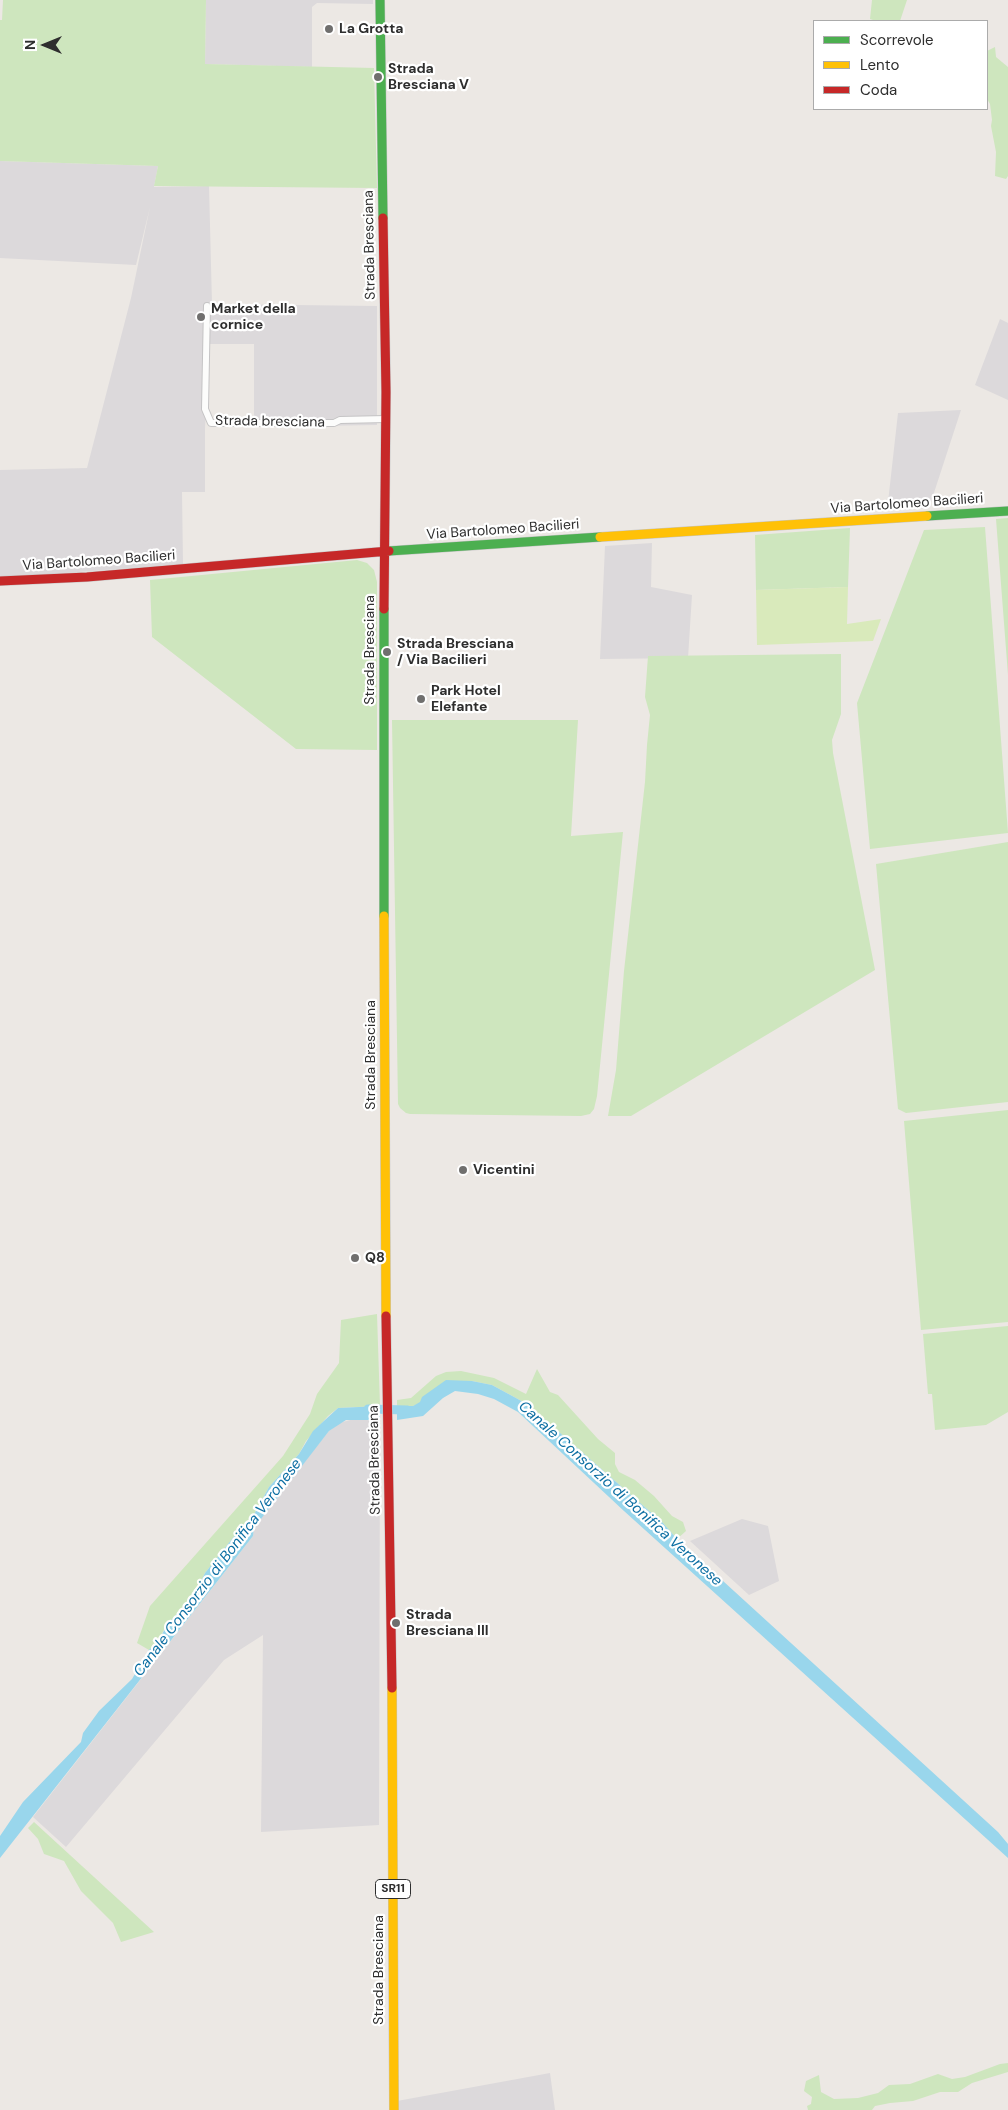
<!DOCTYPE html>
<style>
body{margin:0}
#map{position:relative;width:1008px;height:2110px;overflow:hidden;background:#ece8e4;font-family:"DM Sans",sans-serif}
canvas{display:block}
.legend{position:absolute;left:813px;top:20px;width:175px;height:90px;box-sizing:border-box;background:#fff;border:1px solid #ababab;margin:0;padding:6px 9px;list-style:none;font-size:15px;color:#2e2e2e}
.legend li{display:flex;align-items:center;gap:10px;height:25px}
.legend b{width:25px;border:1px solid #ababab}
.north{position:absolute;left:20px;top:20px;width:50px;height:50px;-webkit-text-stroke:4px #fff;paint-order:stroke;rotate:270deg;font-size:14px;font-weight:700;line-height:20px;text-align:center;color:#2e2e2e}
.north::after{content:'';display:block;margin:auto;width:18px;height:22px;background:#2e2e2e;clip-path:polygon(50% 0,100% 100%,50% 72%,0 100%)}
</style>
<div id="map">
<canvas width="1008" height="2110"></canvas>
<ul class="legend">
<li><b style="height:6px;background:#4caf50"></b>Scorrevole</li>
<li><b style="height:6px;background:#ffc107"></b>Lento</li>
<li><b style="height:6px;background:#c62828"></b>Coda</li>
</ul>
<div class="north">N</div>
</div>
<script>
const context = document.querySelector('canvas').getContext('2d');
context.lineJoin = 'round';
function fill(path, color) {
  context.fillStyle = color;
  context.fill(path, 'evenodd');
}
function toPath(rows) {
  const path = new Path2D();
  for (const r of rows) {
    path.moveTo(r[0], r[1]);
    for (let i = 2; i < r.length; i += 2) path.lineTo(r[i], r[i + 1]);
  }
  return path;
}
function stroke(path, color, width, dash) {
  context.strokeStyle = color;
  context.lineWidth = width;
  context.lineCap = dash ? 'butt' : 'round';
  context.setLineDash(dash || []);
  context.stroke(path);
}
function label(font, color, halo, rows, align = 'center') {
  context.font = font + ' "DM Sans",sans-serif';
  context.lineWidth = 4.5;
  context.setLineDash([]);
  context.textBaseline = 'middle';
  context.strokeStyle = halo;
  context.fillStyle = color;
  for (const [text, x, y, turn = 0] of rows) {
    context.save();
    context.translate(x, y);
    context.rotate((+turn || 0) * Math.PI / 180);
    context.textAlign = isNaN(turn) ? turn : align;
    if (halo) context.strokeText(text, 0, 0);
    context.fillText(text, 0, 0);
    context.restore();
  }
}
const industrial = toPath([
 [206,0,373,0,373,4,317,3,312,7,312,67,205,64],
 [0,161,158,166,154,187,209,186,212,304,377,306,377,425,254,427,254,344,210,344,205,428,205,492,182,492,183,564,0,578,0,470,87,468,131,298,150,207,136,265,0,258],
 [1000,319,1008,323,1008,400,975,385],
 [961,410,929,508,887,511,898,413],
 [652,543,651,587,692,595,688,658,600,659,605,546],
 [354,1419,380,1420,379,1825,261,1832,263,1635,224,1660,66,1847,33,1817,253,1536,254,1528,311,1453,329,1431,339,1423],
 [742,1519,768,1526,779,1581,749,1595,690,1541],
 [550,2073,555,2110,397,2110,397,2101]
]);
const green = toPath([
 [3,0,206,0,205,64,374,68,377,188,154,186,158,166,0,161,0,20,2,20],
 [872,0,907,0,900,21,876,21,870,19],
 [995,47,996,57,1008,67,1008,176,1006,179,995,176,996,152,991,126,992,120,990,104,987,99,987,51],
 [1008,518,1008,675,996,519],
 [985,527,1008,833,870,849,857,703,924,530],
 [850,528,848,587,756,590,755,535],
 [357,560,367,563,374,570,377,582,377,750,296,749,152,637,150,580],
 [841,654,841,714,832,740,833,753,875,970,631,1116,608,1116,616,1070,624,971,645,782,647,745,650,715,645,697,648,656],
 [392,720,578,720,571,836,623,832,597,1096,594,1109,590,1114,581,1116,410,1114,406,1113,400,1108,398,1104],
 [1008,842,1008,1102,906,1113,898,1109,876,864],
 [1008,1110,1008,1322,921,1330,904,1121],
 [377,1314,380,1406,338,1408,328,1416,306,1441,299,1454,269,1487,251,1520,236,1534,205,1573,198,1587,195,1597,184,1606,167,1625,155,1645,149,1650,137,1643,150,1606,283,1456,310,1414,317,1394,339,1363,341,1320],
 [1008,1326,1008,1412,986,1425,935,1430,932,1394,928,1394,923,1334],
 [537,1369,550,1392,558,1395,598,1439,615,1453,615,1464,619,1472,635,1480,654,1496,672,1516,683,1522,686,1531,677,1539,663,1523,527,1404,492,1385,472,1381,413,1406,397,1406,397,1400,411,1398,436,1376,446,1372,461,1371,494,1378,526,1394],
 [34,1822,154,1932,121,1942,113,1923,81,1891,64,1861,44,1854,38,1839,28,1828],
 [1008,2063,1008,2072,972,2083,958,2092,940,2092,913,2101,890,2103,875,2106,872,2110,808,2110,807,2106,811,2104,812,2097,804,2091,806,2081,819,2075,821,2092,834,2099,858,2098,878,2093,889,2085,910,2084,938,2074,952,2079,965,2077,1000,2064]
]);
const pitch = toPath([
 [848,587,847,624,881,619,873,641,757,645,756,590]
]);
const water = toPath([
 [446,1380,472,1381,492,1385,527,1404,663,1523,677,1539,998,1832,1008,1844,1008,1858,624,1511,518,1412,494,1399,478,1394,455,1391,443,1398,423,1416,397,1420,397,1406,413,1406,420,1402,422,1397],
 [380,1406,380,1420,346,1420,329,1431,254,1528,253,1536,0,1858,0,1836,23,1802,81,1742,83,1733,99,1711,132,1679,149,1650,160,1638,167,1625,184,1606,195,1597,198,1587,205,1573,236,1534,251,1520,269,1487,299,1454,313,1431,338,1408]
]);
const canal = toPath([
 [368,1409,407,1410]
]);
const street = toPath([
 [207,306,205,409,211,423,334,423,340,420,386,419]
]);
const fast = toPath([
 [380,0,383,218],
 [927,516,1008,511],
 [389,551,600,537],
 [384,609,384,916]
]);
const slow = toPath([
 [600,537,927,516],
 [384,916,386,1316],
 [392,1688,394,2110]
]);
const jam = toPath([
 [383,218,386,392,384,609],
 [0,581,87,577,389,551],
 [386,1316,392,1688]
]);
const markers = [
 [329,29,5,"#706f6e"],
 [378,77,5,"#706f6e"],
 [201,317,5,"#706f6e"],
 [387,652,5,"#706f6e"],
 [421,699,5,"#706f6e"],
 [463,1170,5,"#706f6e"],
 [355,1258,5,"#706f6e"],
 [396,1623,5,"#706f6e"]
];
const shields = [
 [393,1889,35]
];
const shieldNames = [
 ["SR11",393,1889]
];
const poiNames = [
 ["La Grotta",339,29],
 ["Strada",388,69],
 ["Bresciana V",388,85],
 ["Market della",211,309],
 ["cornice",211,325],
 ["Strada Bresciana",397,644],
 ["/ Via Bacilieri",397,660],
 ["Park Hotel",431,691],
 ["Elefante",431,707],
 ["Vicentini",473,1170],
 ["Q8",365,1258],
 ["Strada",406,1615],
 ["Bresciana III",406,1631]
];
const streetNames = [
 ["Strada Bresciana",370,245,-91],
 ["Strada bresciana",270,422,1],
 ["Via Bartolomeo Bacilieri",907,504,-4],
 ["Via Bartolomeo Bacilieri",503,530,-4],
 ["Via Bartolomeo Bacilieri",99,561,-4],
 ["Strada Bresciana",370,650,-90],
 ["Strada Bresciana",371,1055,-90],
 ["Strada Bresciana",375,1460,-91],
 ["Strada Bresciana",379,1970,-90]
];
const waterNames = [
 ["Canale Consorzio di Bonifica Veronese",620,1494,42],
 ["Canale Consorzio di Bonifica Veronese",218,1568,-53]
];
fill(industrial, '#dcd9db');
fill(green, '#cee6be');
fill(pitch, '#d9eabb');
fill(water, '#99d6ec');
stroke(canal, '#99d6ec', 9);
stroke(street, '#c5c4c5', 8);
stroke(fast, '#c5c4c5', 10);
stroke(slow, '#c5c4c5', 10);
stroke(jam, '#c5c4c5', 10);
stroke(street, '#fcfcfb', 6);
stroke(fast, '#4caf50', 9);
stroke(slow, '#ffc107', 9);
stroke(jam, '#c62828', 9);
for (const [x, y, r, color] of markers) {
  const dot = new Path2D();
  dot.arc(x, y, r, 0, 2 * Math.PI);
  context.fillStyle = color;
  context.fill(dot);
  stroke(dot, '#fff', 2);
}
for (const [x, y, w] of shields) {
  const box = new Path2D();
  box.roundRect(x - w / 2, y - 9.5, w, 19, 4);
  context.fillStyle = '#fff';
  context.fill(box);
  stroke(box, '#2e2e2e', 1);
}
label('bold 12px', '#2e2e2e', null, shieldNames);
label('bold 14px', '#2e2e2e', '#fff', poiNames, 'left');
label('14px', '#2e2e2e', '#fff', streetNames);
label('italic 15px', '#0d6fa3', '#fff', waterNames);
</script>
